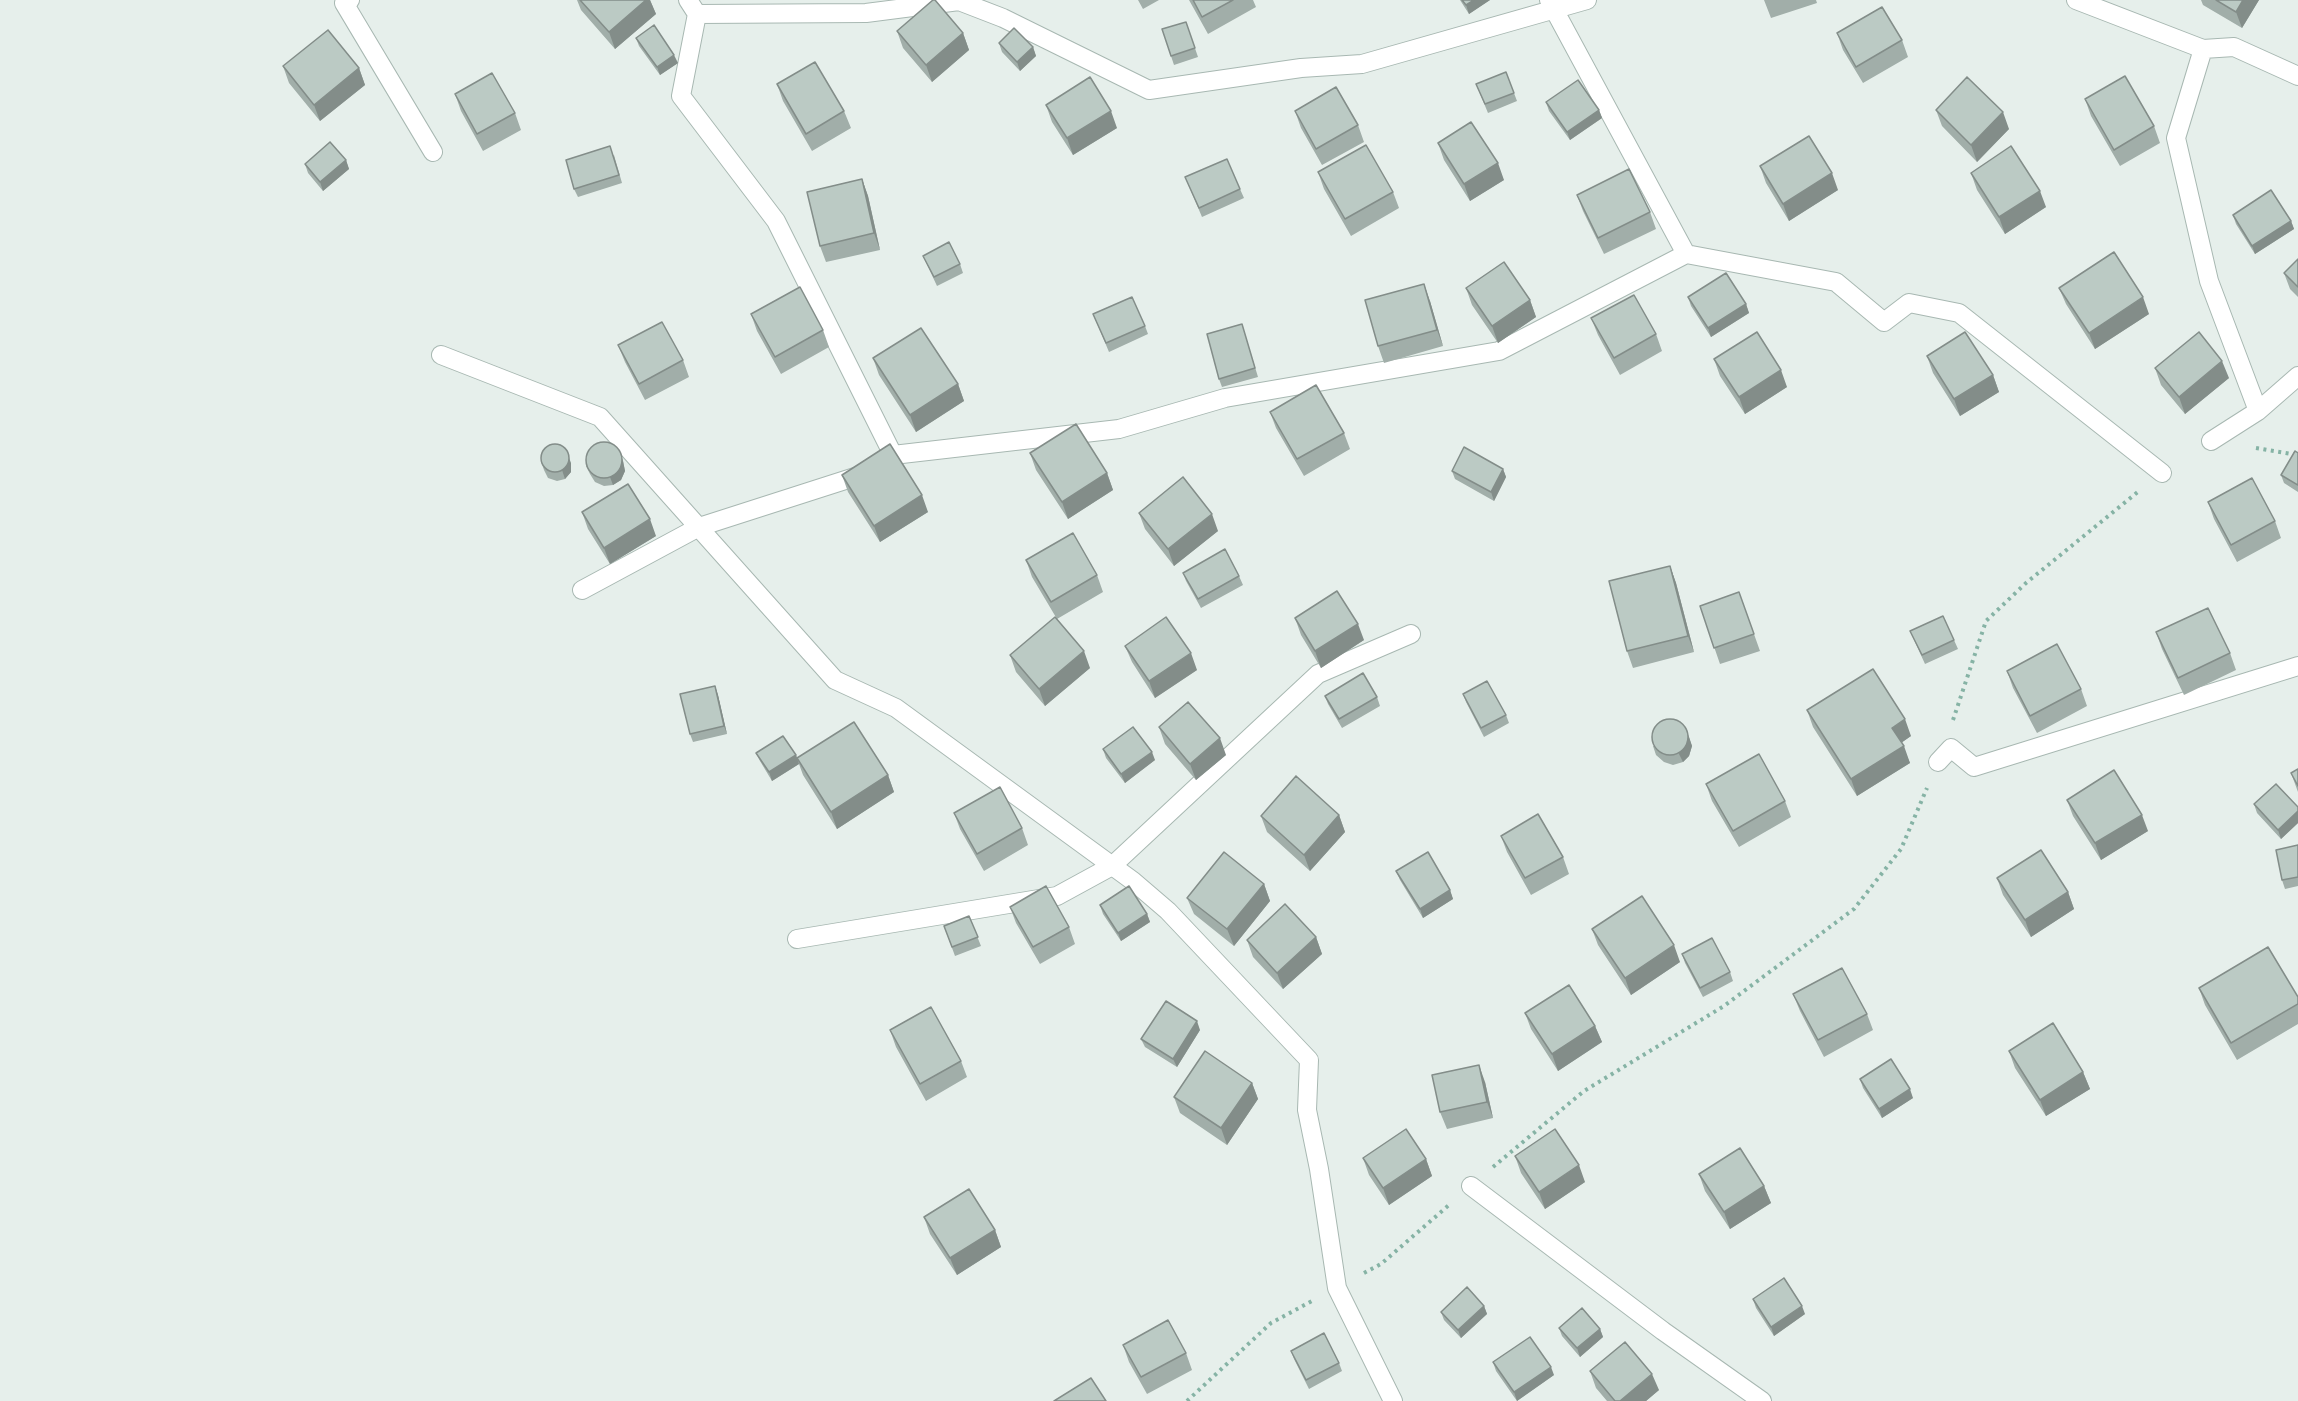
<!DOCTYPE html>
<style>
body{margin:0}
canvas{display:block;background:#e6efeb}
</style>
<canvas width="2298" height="1401"></canvas>
<script>
const context = document.querySelector('canvas').getContext('2d');
context.lineJoin = 'round';
function toPath(rows) {
  const path = new Path2D();
  for (const r of rows) {
    if (r.length === 3) {
      path.moveTo(r[0] + r[2], r[1]);
      path.arc(r[0], r[1], r[2], 0, 2 * Math.PI);
      continue;
    }
    path.moveTo(r[0], r[1]);
    for (let i = 2; i < r.length; i += 2) path.lineTo(r[i], r[i + 1]);
  }
  return path;
}
function stroke(path, color, width, dash) {
  context.strokeStyle = color;
  context.lineWidth = width;
  context.lineCap = dash ? 'butt' : 'round';
  context.setLineDash(dash || []);
  context.stroke(path);
}
function fill(path, color) {
  context.fillStyle = color;
  context.fill(path, 'evenodd');
}
const path = toPath([
 [2256,448,2298,455],
 [1953,720,1986,621,2026,583,2139,491],
 [1493,1167,1584,1091,1724,1006,1854,909,1901,849,1927,788],
 [1364,1273,1381,1264,1449,1205],
 [1187,1401,1271,1323,1312,1301]
]);
const minor = toPath([
 [350,0,344,3,433,152],
 [688,0,697,14,681,96,776,221,893,455],
 [1549,0,1686,254],
 [2076,0,2203,49,2234,47,2298,76],
 [697,14,866,13,959,1,1003,18,1149,90,1301,68,1362,64,1587,0],
 [2203,49,2176,138,2209,281,2258,411,2298,376],
 [441,355,600,417,835,680,896,708,1133,881,1168,911,1309,1060,1307,1110,1319,1169,1337,1288,1393,1401],
 [2211,441,2258,411],
 [582,590,699,527,861,475,893,455,1119,429,1225,398,1499,351,1686,254,1836,282,1884,322,1909,303,1959,313,2162,473],
 [1938,762,1951,748,1974,767,2298,666],
 [797,939,1057,896,1112,866,1318,674,1411,634],
 [1471,1186,1663,1331,1762,1401]
]);
const wall = toPath([
 [577,0,650,0,656,14,615,49,581,10],
 [1138,0,1159,0,1143,9],
 [1189,0,1253,0,1256,7,1208,34],
 [1460,0,1490,0,1469,14],
 [1764,0,1816,0,1817,3,1771,18],
 [2201,0,2259,0,2242,28,2203,5],
 [1186,22,1198,57,1174,65,1162,29],
 [897,31,963,33,969,50,932,82,903,48],
 [1837,33,1902,40,1908,57,1863,83,1843,50],
 [636,38,678,63,660,75,639,46],
 [999,43,1033,47,1036,56,1020,71,1002,52],
 [283,66,359,68,365,85,320,121,289,83],
 [1506,72,1517,101,1488,113,1476,84],
 [777,84,844,111,851,128,812,151,783,101],
 [455,94,515,113,521,130,483,151,461,111],
 [2085,99,2154,126,2160,143,2120,166,2091,116],
 [1546,102,1599,110,1602,118,1570,140,1549,111],
 [1046,105,1117,128,1073,155,1052,122],
 [1936,110,2009,129,1977,162,1942,126],
 [1295,111,1358,125,1364,142,1322,165,1301,128],
 [1438,143,1504,180,1470,201,1444,160],
 [614,155,622,183,578,197,574,189],
 [346,160,349,169,323,191,308,173,305,164],
 [1760,166,1838,190,1789,221,1766,183],
 [1318,172,1393,192,1399,208,1351,236,1324,189],
 [1971,173,2046,207,2005,234,1977,190],
 [1185,177,1240,189,1244,198,1202,217],
 [862,179,868,196,880,250,826,262,820,246],
 [1577,195,1650,212,1656,229,1604,254,1583,211],
 [2233,215,2291,221,2294,229,2255,254,2236,224],
 [923,256,960,264,963,273,937,286],
 [2298,259,2298,297,2290,289,2284,273],
 [1466,288,1530,300,1536,317,1498,343,1472,305],
 [2059,288,2149,314,2095,349,2066,304],
 [1688,297,1746,304,1749,313,1711,337,1691,306],
 [1430,301,1443,346,1384,363,1378,346],
 [751,314,823,330,829,347,781,374,757,331],
 [1093,314,1145,326,1148,334,1109,352],
 [1591,318,1656,334,1662,351,1620,375,1598,335],
 [1242,324,1258,377,1222,387,1219,379],
 [618,345,683,360,689,377,645,400,625,362],
 [1927,356,1993,375,1999,392,1960,416,1933,373],
 [873,358,958,384,964,401,916,432,879,375],
 [1714,359,1787,387,1745,414,1720,376],
 [2155,368,2229,378,2185,414,2161,385],
 [1270,412,1344,433,1350,449,1304,476,1276,428],
 [1030,453,1107,473,1113,490,1068,519,1036,470],
 [2298,453,2298,492,2284,483,2281,475],
 [541,461,571,463,571,472,565,479,557,481,548,478,544,470],
 [623,461,625,471,621,480,613,485,604,486,595,482,590,474,586,466],
 [1503,469,1506,477,1494,501,1455,479,1452,471],
 [842,475,928,512,880,542,848,492],
 [2208,502,2275,521,2281,538,2237,562,2214,519],
 [582,512,656,536,610,564,588,529],
 [1139,513,1218,531,1174,566,1145,529],
 [1026,560,1097,575,1103,592,1057,619,1032,577],
 [1670,566,1676,583,1694,652,1633,668,1627,651],
 [1183,573,1239,576,1243,585,1201,608,1186,581],
 [1739,592,1760,651,1720,664,1700,606],
 [1295,618,1364,640,1321,668,1301,635],
 [1910,631,1954,640,1958,649,1925,664],
 [2156,632,2230,653,2236,670,2184,695,2162,649],
 [1125,646,1197,670,1155,698,1132,662],
 [1010,655,1090,668,1045,706,1016,672],
 [2007,671,2081,689,2087,706,2037,733,2013,688],
 [715,686,718,695,727,734,693,742,690,734],
 [1463,694,1506,715,1509,723,1484,737,1466,702],
 [1325,696,1377,697,1380,706,1342,728,1328,704],
 [1807,710,1911,736,1901,743,1910,763,1857,796,1813,727],
 [1159,727,1226,755,1196,780,1165,744],
 [1689,737,1692,746,1689,756,1683,762,1673,765,1664,762,1656,755,1653,746],
 [1103,749,1155,760,1125,783,1106,758],
 [756,753,796,755,797,758,888,775,894,792,837,829,803,775,799,764,772,781,760,761],
 [2298,769,2298,792,2291,773],
 [1706,784,1785,801,1791,817,1739,847,1712,801],
 [2067,800,2148,831,2101,860,2073,816],
 [2254,804,2298,807,2298,823,2281,839,2257,813],
 [954,813,1022,828,1028,845,984,871,960,829],
 [1339,815,1345,832,1310,871,1267,832,1261,816],
 [1501,836,1563,857,1569,874,1531,895,1507,852],
 [2298,845,2298,886,2285,889,2282,880],
 [1396,871,1450,890,1453,899,1423,918,1400,880],
 [1997,878,2068,892,2074,909,2031,937,2003,895],
 [1264,884,1270,901,1234,946,1194,914,1187,898],
 [1100,905,1147,914,1150,922,1121,941,1103,914],
 [1010,907,1069,927,1075,944,1040,964,1016,923],
 [969,916,981,946,955,956,944,926],
 [1592,929,1680,962,1631,995,1598,945],
 [1316,937,1322,954,1283,989,1253,957,1247,940],
 [1682,954,1730,972,1733,981,1703,997,1685,963],
 [2199,988,2298,997,2298,1024,2237,1060,2205,1005],
 [1793,994,1867,1014,1873,1030,1824,1057,1800,1011],
 [1525,1013,1595,1026,1602,1042,1558,1071,1531,1029],
 [890,1030,961,1061,967,1077,926,1101,896,1047],
 [1200,1030,1177,1067,1145,1047,1141,1039],
 [2009,1051,2083,1072,2090,1089,2046,1116,2015,1068],
 [1860,1079,1913,1098,1882,1118,1863,1088],
 [1485,1082,1493,1118,1447,1129,1440,1112],
 [1252,1083,1258,1099,1227,1145,1180,1113,1174,1097],
 [1515,1156,1585,1182,1545,1209,1521,1173],
 [1363,1158,1426,1159,1432,1176,1389,1205,1369,1175],
 [1699,1174,1764,1186,1771,1203,1730,1229,1705,1191],
 [924,1217,995,1230,1001,1247,957,1275,930,1234],
 [1753,1299,1805,1314,1774,1336,1756,1308],
 [1484,1306,1487,1314,1461,1338,1444,1320,1441,1312],
 [1559,1328,1600,1329,1603,1337,1580,1357,1562,1336],
 [1123,1345,1186,1353,1192,1370,1147,1394,1129,1362],
 [1291,1351,1339,1363,1342,1371,1309,1389,1294,1359],
 [1493,1362,1554,1375,1517,1401,1496,1371],
 [1590,1371,1659,1390,1646,1401,1607,1401,1596,1388]
]);
const shadedWall = toPath([
 [646,0,650,0,656,14,615,49,609,32],
 [1474,0,1490,0,1469,14,1466,5],
 [2243,0,2259,0,2242,28,2236,12],
 [963,33,969,50,932,82,926,65],
 [1033,47,1036,56,1020,71,1017,62],
 [674,55,678,63,660,75,657,67],
 [359,68,365,85,320,121,314,105],
 [1599,110,1602,118,1570,140,1567,132],
 [1111,111,1117,128,1073,155,1067,138],
 [2003,112,2009,129,1977,162,1971,145],
 [346,160,349,169,323,191,320,182],
 [1498,163,1504,180,1470,201,1464,184],
 [1832,173,1838,190,1789,221,1783,204],
 [862,179,868,196,880,250,874,233],
 [2040,191,2046,207,2005,234,1999,217],
 [2291,221,2294,229,2255,254,2252,246],
 [1424,284,1430,301,1443,346,1437,330],
 [2143,297,2149,314,2095,349,2089,333],
 [1530,300,1536,317,1498,343,1492,326],
 [1746,304,1749,313,1711,337,1708,328],
 [2222,361,2229,378,2185,414,2179,397],
 [1781,370,1787,387,1745,414,1739,397],
 [1993,375,1999,392,1960,416,1954,399],
 [958,384,964,401,916,432,910,415],
 [620,453,623,461,625,471,621,480,613,485,610,477],
 [568,455,571,463,571,472,565,479,562,470],
 [1503,469,1506,477,1494,501,1491,492],
 [1107,473,1113,490,1068,519,1062,502],
 [922,495,928,512,880,542,874,526],
 [1212,514,1218,531,1174,566,1168,549],
 [650,519,656,536,610,564,604,548],
 [1670,566,1676,583,1694,652,1688,636],
 [1358,624,1364,640,1321,668,1315,651],
 [1084,651,1090,668,1045,706,1039,689],
 [1191,653,1197,670,1155,698,1149,681],
 [715,686,718,695,727,734,724,726],
 [1905,719,1911,736,1898,745,1892,728],
 [1686,728,1692,746,1689,756,1683,762,1679,754],
 [1220,738,1226,755,1196,780,1190,764],
 [1904,746,1910,763,1857,796,1851,779],
 [1152,752,1155,760,1125,783,1121,774],
 [796,755,799,764,772,781,769,772],
 [888,775,894,792,837,829,831,812],
 [2298,811,2298,823,2281,839,2278,830],
 [1339,815,1345,832,1310,871,1304,855],
 [2142,815,2148,831,2101,860,2095,843],
 [1264,884,1270,901,1234,946,1227,929],
 [1450,890,1453,899,1423,918,1420,909],
 [2068,892,2074,909,2031,937,2025,920],
 [1147,914,1150,922,1121,941,1118,933],
 [1316,937,1322,954,1283,989,1277,973],
 [1674,945,1680,962,1631,995,1625,978],
 [1197,1021,1200,1030,1177,1067,1173,1059],
 [1595,1026,1602,1042,1558,1071,1552,1054],
 [1479,1065,1485,1082,1493,1118,1487,1102],
 [2083,1072,2090,1089,2046,1116,2040,1100],
 [1252,1083,1258,1099,1227,1145,1221,1128],
 [1910,1089,1913,1098,1882,1118,1879,1109],
 [1426,1159,1432,1176,1389,1205,1383,1188],
 [1579,1165,1585,1182,1545,1209,1539,1192],
 [1764,1186,1771,1203,1730,1229,1724,1212],
 [995,1230,1001,1247,957,1275,950,1258],
 [1484,1306,1487,1314,1461,1338,1458,1330],
 [1802,1306,1805,1314,1774,1336,1771,1327],
 [1600,1329,1603,1337,1580,1357,1577,1348],
 [1551,1367,1554,1375,1517,1401,1514,1392],
 [1652,1374,1659,1390,1646,1401,1620,1401]
]);
const building = toPath([
 [580,0,646,0,609,32,580,0],
 [933,0,935,0,963,33,926,65,897,31,933,0],
 [1193,0,1233,0,1202,17,1193,0],
 [1462,0,1474,0,1466,5,1462,0],
 [2216,0,2243,0,2236,12,2216,0],
 [1882,7,1902,40,1856,67,1837,33,1882,7],
 [1186,22,1195,48,1171,56,1162,29,1186,22],
 [654,25,674,55,657,67,636,38,654,25],
 [1014,28,1033,47,1017,62,999,43,1014,28],
 [328,30,359,68,314,105,283,66,328,30],
 [815,62,844,111,806,134,777,84,815,62],
 [1506,72,1514,93,1485,104,1476,84,1506,72],
 [492,73,515,113,477,134,455,94,492,73],
 [2125,76,2154,126,2114,150,2085,99,2125,76],
 [1090,77,1111,111,1067,138,1046,105,1090,77],
 [1967,77,2003,112,1971,145,1936,110,1967,77],
 [1578,80,1599,110,1567,132,1546,102,1578,80],
 [1336,87,1358,125,1316,149,1295,111,1336,87],
 [1471,122,1498,163,1464,184,1438,143,1471,122],
 [1809,136,1832,173,1783,204,1760,166,1809,136],
 [330,142,346,160,320,182,305,164,330,142],
 [1366,145,1393,192,1345,219,1318,172,1366,145],
 [610,146,619,175,574,189,566,160,610,146],
 [2011,146,2040,191,1999,217,1971,173,2011,146],
 [1227,159,1240,189,1199,208,1185,177,1227,159],
 [1629,169,1650,212,1598,238,1577,195,1629,169],
 [862,179,874,233,820,246,807,192,862,179],
 [2271,190,2291,221,2252,246,2233,215,2271,190],
 [949,242,960,264,934,277,923,256,949,242],
 [2114,252,2143,297,2089,333,2059,288,2114,252],
 [2298,259,2298,287,2284,273,2298,259],
 [1504,262,1530,300,1492,326,1466,288,1504,262],
 [1726,273,1746,304,1708,328,1688,297,1726,273],
 [1424,284,1437,330,1378,346,1365,300,1424,284],
 [800,287,823,330,775,357,751,314,800,287],
 [1634,295,1656,334,1614,358,1591,318,1634,295],
 [1132,297,1145,326,1106,343,1093,314,1132,297],
 [662,322,683,360,639,384,618,345,662,322],
 [1242,324,1255,368,1219,379,1207,334,1242,324],
 [921,328,958,384,910,415,873,358,921,328],
 [1757,332,1781,370,1739,397,1714,359,1757,332],
 [1965,332,1993,375,1954,399,1927,356,1965,332],
 [2199,332,2222,361,2179,397,2155,368,2199,332],
 [1316,385,1344,433,1297,459,1270,412,1316,385],
 [1076,424,1107,473,1062,502,1030,453,1076,424],
 [604,460,18],
 [890,444,922,495,874,526,842,475,890,444],
 [555,458,14],
 [1464,447,1503,469,1491,492,1452,471,1464,447],
 [2295,451,2298,453,2298,485,2281,475,2295,451],
 [1183,477,1212,514,1168,549,1139,513,1183,477],
 [2252,478,2275,521,2231,545,2208,502,2252,478],
 [628,484,650,519,604,548,582,512,628,484],
 [1073,533,1097,575,1051,602,1026,560,1073,533],
 [1225,549,1239,576,1198,599,1183,573,1225,549],
 [1670,566,1688,636,1627,651,1609,581,1670,566],
 [1337,591,1358,624,1315,651,1295,618,1337,591],
 [1739,592,1754,634,1714,648,1700,606,1739,592],
 [2208,608,2230,653,2178,678,2156,632,2208,608],
 [1943,616,1954,640,1922,655,1910,631,1943,616],
 [1055,617,1084,651,1039,689,1010,655,1055,617],
 [1166,617,1191,653,1149,681,1125,646,1166,617],
 [2057,644,2081,689,2030,716,2007,671,2057,644],
 [1873,669,1905,719,1892,728,1904,746,1851,779,1807,710,1873,669],
 [1363,673,1377,697,1339,719,1325,696,1363,673],
 [1487,681,1506,715,1481,728,1463,694,1487,681],
 [715,686,724,726,690,734,680,694,715,686],
 [1188,702,1220,738,1190,764,1159,727,1188,702],
 [1670,737,18],
 [854,722,888,775,831,812,797,758,854,722],
 [1133,727,1152,752,1121,774,1103,749,1133,727],
 [783,736,796,755,769,772,756,753,783,736],
 [1759,754,1785,801,1733,831,1706,784,1759,754],
 [2298,769,2298,786,2291,773,2298,769],
 [2114,770,2142,815,2095,843,2067,800,2114,770],
 [1296,776,1339,815,1304,855,1261,816,1296,776],
 [2276,784,2298,807,2298,811,2278,830,2254,804,2276,784],
 [1000,787,1022,828,977,854,954,813,1000,787],
 [1538,814,1563,857,1525,878,1501,836,1538,814],
 [2298,845,2298,877,2282,880,2276,850,2298,845],
 [2041,850,2068,892,2025,920,1997,878,2041,850],
 [1224,852,1264,884,1227,929,1187,898,1224,852],
 [1428,852,1450,890,1420,909,1396,871,1428,852],
 [1046,886,1069,927,1033,947,1010,907,1046,886],
 [1129,886,1147,914,1118,933,1100,905,1129,886],
 [1642,896,1674,945,1625,978,1592,929,1642,896],
 [1285,904,1316,937,1277,973,1247,940,1285,904],
 [969,916,978,937,952,947,944,926,969,916],
 [1712,938,1730,972,1700,988,1682,954,1712,938],
 [2268,947,2298,997,2298,1004,2231,1043,2199,988,2268,947],
 [1842,968,1867,1014,1818,1040,1793,994,1842,968],
 [1569,985,1595,1026,1552,1054,1525,1013,1569,985],
 [1166,1001,1197,1021,1173,1059,1141,1039,1166,1001],
 [931,1007,961,1061,920,1084,890,1030,931,1007],
 [2053,1023,2083,1072,2040,1100,2009,1051,2053,1023],
 [1205,1051,1252,1083,1221,1128,1174,1097,1205,1051],
 [1891,1059,1910,1089,1879,1109,1860,1079,1891,1059],
 [1479,1065,1487,1102,1440,1112,1432,1075,1479,1065],
 [1406,1129,1426,1159,1383,1188,1363,1158,1406,1129],
 [1555,1129,1579,1165,1539,1192,1515,1156,1555,1129],
 [1740,1148,1764,1186,1724,1212,1699,1174,1740,1148],
 [969,1189,995,1230,950,1258,924,1217,969,1189],
 [1784,1278,1802,1306,1771,1327,1753,1299,1784,1278],
 [1467,1287,1484,1306,1458,1330,1441,1312,1467,1287],
 [1582,1308,1600,1329,1577,1348,1559,1328,1582,1308],
 [1168,1320,1186,1353,1141,1377,1123,1345,1168,1320],
 [1324,1333,1339,1363,1306,1380,1291,1351,1324,1333],
 [1530,1337,1551,1367,1514,1392,1493,1362,1530,1337],
 [1625,1342,1652,1374,1620,1401,1615,1401,1590,1371,1625,1342],
 [1091,1378,1106,1401,1054,1401,1091,1378]
]);
stroke(minor, '#a8b8b2', 20);
stroke(path, '#86b3a5', 4, [3, 4.5]);
stroke(minor, '#fff', 18);
fill(wall, '#a1aea9');
fill(shadedWall, '#838d89');
fill(building, '#bbcac4');
stroke(building, '#838d89', 1.5);
</script>
